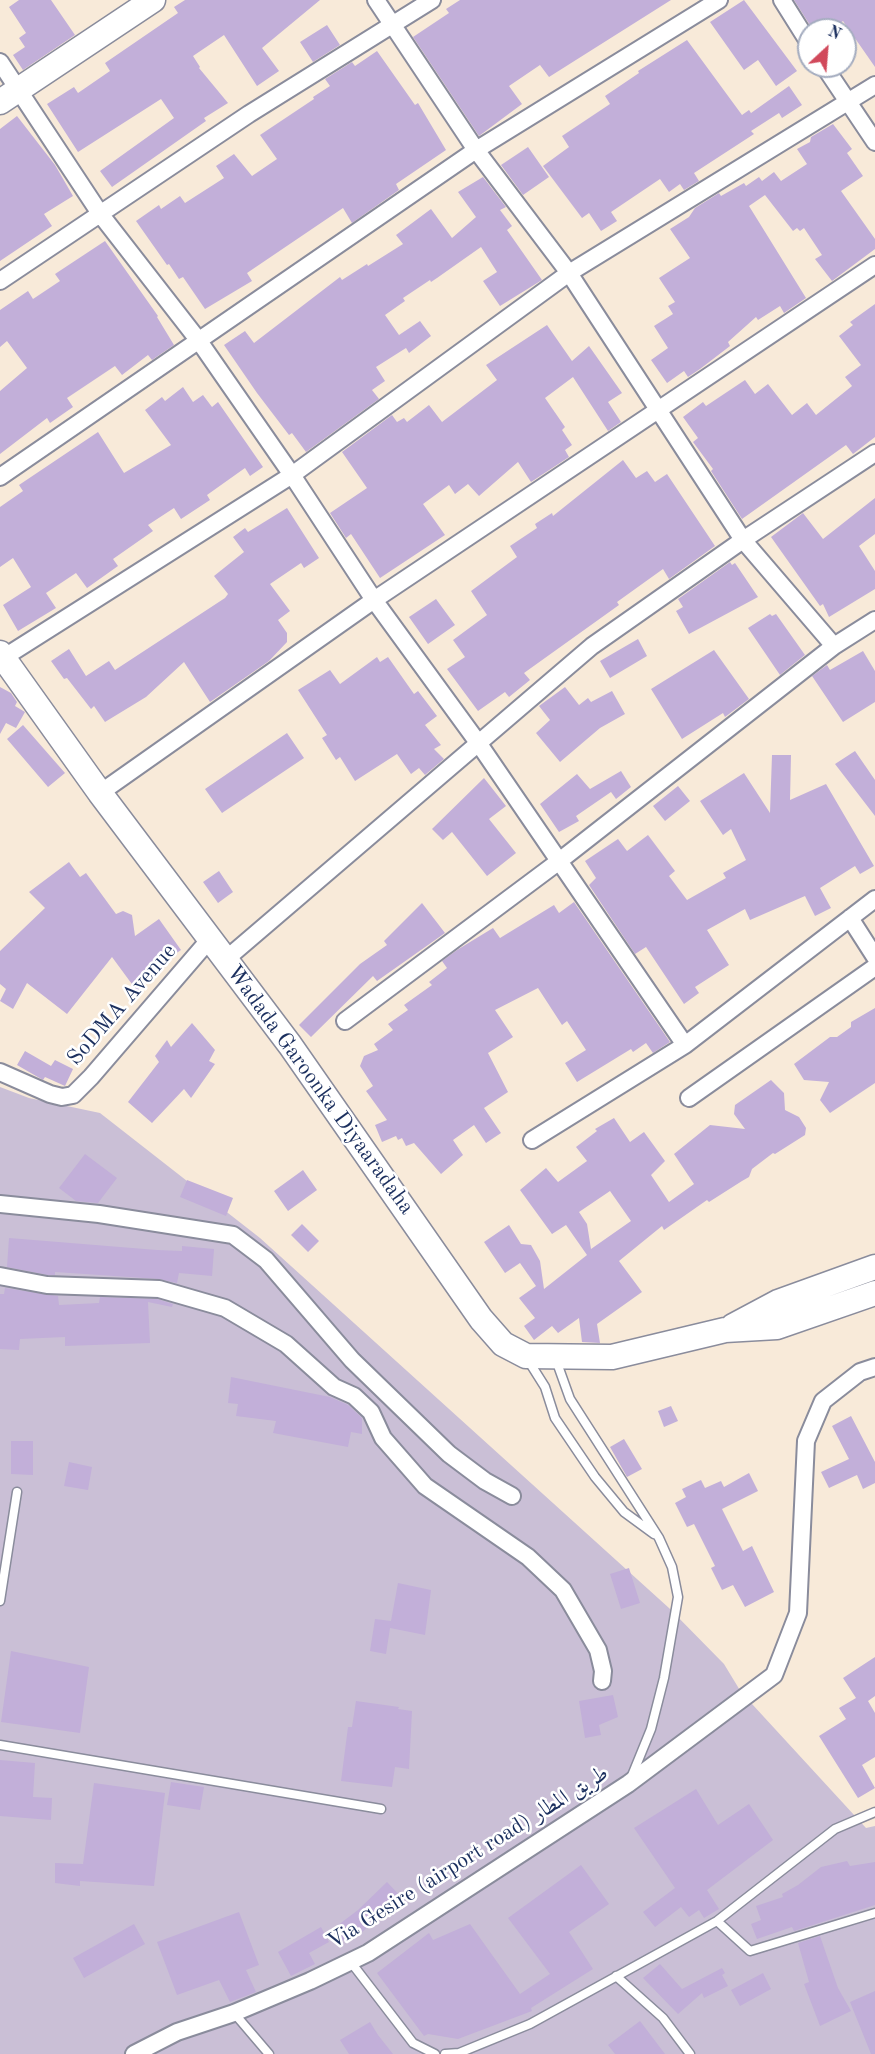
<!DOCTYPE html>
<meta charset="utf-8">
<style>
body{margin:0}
#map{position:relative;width:875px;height:2054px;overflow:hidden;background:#f8ead9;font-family:"Old Standard TT",serif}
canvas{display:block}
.north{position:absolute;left:797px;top:18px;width:60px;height:60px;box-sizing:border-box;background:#fff;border:2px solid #a4acbf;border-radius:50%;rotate:26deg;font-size:16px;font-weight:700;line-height:24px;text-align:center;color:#1b2f5e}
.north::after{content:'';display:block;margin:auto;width:21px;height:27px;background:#d1495b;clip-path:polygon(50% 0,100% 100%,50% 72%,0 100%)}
</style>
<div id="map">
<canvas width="875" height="2054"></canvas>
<div class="north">N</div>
</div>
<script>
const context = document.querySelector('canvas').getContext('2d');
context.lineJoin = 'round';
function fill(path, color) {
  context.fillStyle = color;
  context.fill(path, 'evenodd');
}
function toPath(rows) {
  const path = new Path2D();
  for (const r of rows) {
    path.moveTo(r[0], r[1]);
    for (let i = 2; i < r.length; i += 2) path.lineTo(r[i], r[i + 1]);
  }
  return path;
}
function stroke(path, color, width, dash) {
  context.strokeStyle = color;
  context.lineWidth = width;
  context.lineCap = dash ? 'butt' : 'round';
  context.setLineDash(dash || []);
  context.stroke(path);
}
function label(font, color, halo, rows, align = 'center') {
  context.font = font + ' "Old Standard TT",Amiri,serif';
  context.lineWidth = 5;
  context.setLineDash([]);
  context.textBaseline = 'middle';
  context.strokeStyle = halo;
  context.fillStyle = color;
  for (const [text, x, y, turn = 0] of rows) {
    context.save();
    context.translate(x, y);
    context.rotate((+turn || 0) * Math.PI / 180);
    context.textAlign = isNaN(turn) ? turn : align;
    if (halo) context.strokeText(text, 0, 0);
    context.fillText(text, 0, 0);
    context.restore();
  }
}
const industrial = toPath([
 [0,1087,29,1098,100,1113,260,1238,669,1608,724,1664,741,1692,866,1828,875,1826,875,2054,0,2054]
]);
const building = toPath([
 [19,0,51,0,75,35,23,70,13,55,25,47,19,38,26,33,9,7],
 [185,0,320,0,262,48,279,71,257,86,224,35,193,56,200,67,199,68,228,103,204,118,206,121,112,187,100,171,174,118,161,99,78,152,47,104,74,87,78,93,110,71,105,63,178,13,174,7],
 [460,0,671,0,549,77,540,65,509,86,522,104,479,136,413,37,449,13,446,9],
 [744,0,797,71,776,86,758,60,744,70,710,22],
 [794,0,875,0,875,67,843,21,831,30,813,30],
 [327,25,340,45,313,62,300,42],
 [687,40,742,115,749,110,751,113,789,86,802,105,782,118,779,113,751,131,754,134,694,173,699,181,684,190,680,184,669,192,660,179,611,212,617,221,601,231,589,213,582,218,543,166,569,147,562,136,610,104,605,96,639,73,638,71],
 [377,51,415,105,418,103,446,150,396,184,399,190,352,223,343,208,247,273,252,281,205,309,183,277,179,279,169,264,167,265,136,221,159,205,161,209,180,196,185,203,224,178,216,166,234,154,252,176,277,159,260,135,314,99,313,97,330,86,325,79,352,62,355,66],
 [17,116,55,165,73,196,44,214,52,226,0,261,0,129],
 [833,124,852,149,847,153,863,176,841,191,875,239,875,249,832,281,815,259,822,255,804,228,800,231,797,228,793,231,765,195,749,206,806,298,784,313,780,306,758,320,756,317,728,342,730,346,700,369,688,377,684,371,667,383,651,360,668,348,654,326,673,314,668,306,675,302,659,278,690,258,670,229,689,217,695,208,719,193,721,196,744,183,746,186,759,177,762,181,774,172,781,181,807,164,797,149,810,142,811,137],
 [528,147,549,177,523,195,501,165],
 [483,177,506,207,500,210,512,226,507,230,542,280,500,306,483,281,497,272,481,247,437,278,431,282,430,280,403,298,405,301,385,315,399,335,420,321,431,336,409,353,406,348,376,367,385,381,372,390,379,399,306,452,292,433,289,435,257,393,224,345,245,331,254,343,340,277,342,280,367,264,368,266,403,244,396,235,431,209,452,238,476,217,458,192],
 [105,241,158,316,157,317,174,345,152,360,148,355,122,375,115,366,67,398,73,407,50,423,47,418,0,454,0,391,27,368,7,341,0,347,0,310,28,291,33,299,60,281,55,274],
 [875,304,875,437,853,454,846,445,742,519,711,471,713,469,693,442,698,438,683,417,703,402,706,406,745,380,755,394,768,384,792,415,807,403,816,415,852,386,845,377,861,365,839,336,853,325,850,322],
 [547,325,572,361,589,346,622,393,608,402,621,422,608,431,573,377,545,398,565,427,562,430,572,445,565,450,569,457,531,482,518,462,479,496,468,484,455,494,449,485,423,504,445,535,380,578,351,534,346,538,330,513,367,488,342,452,392,415,397,422,404,418,407,422,429,405,442,422,497,380,486,365],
 [183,387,193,402,203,395,212,407,218,402,263,467,250,476,245,468,207,495,210,500,181,519,174,508,148,525,153,531,113,559,118,566,87,588,76,573,46,593,56,608,18,631,3,605,31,587,13,558,0,567,0,507,23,491,19,485,98,432,124,473,171,445,145,410,162,397,165,401],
 [623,460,636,478,647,471,655,482,667,474,715,546,669,579,663,569,617,602,619,605,524,673,530,680,509,697,505,692,478,711,447,669,465,657,453,640,487,615,471,591,517,557,510,546,537,528,535,524,552,513,553,516],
 [875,498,875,534,859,546,875,571,875,589,829,617,823,604,820,606,771,537,803,513,823,539],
 [287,508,319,558,304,568,301,563,270,584,290,611,278,620,287,633,287,642,269,661,210,702,184,662,146,697,105,722,94,706,91,709,67,678,64,679,51,661,69,649,86,676,109,661,115,670,225,598,228,594,214,576,244,552,233,537,245,528,248,532],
 [730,562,732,565,735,563,758,597,689,634,676,611,683,607,678,599],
 [436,599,455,625,428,644,409,617],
 [770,614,772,616,776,614,805,655,780,675,748,628],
 [638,639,647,656,610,678,600,661],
 [714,650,749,699,725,717,723,713,682,739,651,689],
 [863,651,875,671,875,702,843,722,812,676,827,665,830,670],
 [377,657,380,662,388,657,414,694,418,691,437,716,425,725,441,745,434,749,444,759,425,775,419,768,411,774,397,754,355,781,340,757,336,760,322,738,327,735,298,690,330,670,340,684],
 [0,687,11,693,17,702,15,706,25,712,16,728,6,723,0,734],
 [565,687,579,705,588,698,591,702,612,691,625,714,600,728,560,762,536,733,550,720,539,706],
 [23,725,65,773,48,787,7,739],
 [287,733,304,758,222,813,205,789],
 [855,751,875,780,875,816,835,764],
 [772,755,791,755,790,800,826,784,874,866,860,874,855,866,820,888,831,908,815,916,805,896,750,920,745,909,707,930,729,965,695,987,699,993,684,1004,646,947,635,954,589,885,596,878,585,861,618,839,627,851,648,835,675,871,669,876,687,900,726,878,723,873,746,860,731,829,723,835,700,801,744,773,770,813],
 [621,771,631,787,616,799,611,792,576,816,579,821,559,832,540,804,577,774,590,789],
 [484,778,506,806,489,819,516,853,487,876,452,832,443,840,432,829],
 [678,786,690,801,665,821,653,806],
 [69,862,80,877,86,873,116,914,123,911,132,915,135,936,159,919,181,950,163,962,166,966,137,991,112,957,67,1014,27,983,13,1009,0,1001,6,989,0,984,0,951,45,908,29,892],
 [219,871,233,892,218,903,203,882],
 [574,902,670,1042,653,1053,646,1043,633,1052,631,1049,577,1082,565,1063,586,1050,567,1021,562,1025,538,988,495,1010,513,1037,488,1053,508,1092,484,1108,501,1133,486,1143,474,1125,453,1140,463,1155,441,1174,414,1143,406,1146,402,1138,398,1140,396,1136,382,1142,375,1125,387,1120,366,1091,373,1086,360,1066,364,1056,378,1050,374,1044,393,1030,388,1024,408,1010,404,1005,432,985,429,982,447,968,442,961,457,950,493,928,500,938,554,905,559,913],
 [422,903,445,933,377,981,373,976,311,1037,299,1025,360,964,387,945,384,941],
 [875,1008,875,1083,830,1113,820,1100,829,1082,804,1080,794,1064,830,1037,837,1037,851,1027,851,1022],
 [192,1023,215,1050,209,1061,215,1064,191,1098,184,1089,152,1123,128,1102,159,1062,155,1056,167,1040,171,1047],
 [25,1051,51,1066,55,1060,73,1069,65,1086,45,1077,43,1080,17,1065],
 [771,1080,784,1093,785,1110,799,1117,806,1128,805,1135,775,1154,773,1153,752,1169,749,1177,742,1181,709,1202,707,1200,664,1230,662,1226,619,1261,642,1292,597,1324,600,1343,582,1342,579,1318,558,1333,552,1326,534,1340,524,1326,535,1318,519,1298,536,1286,520,1263,505,1273,484,1242,509,1225,521,1244,531,1245,540,1261,544,1289,587,1255,566,1225,552,1234,520,1190,546,1168,558,1182,587,1161,576,1147,597,1131,595,1129,614,1118,630,1142,644,1132,665,1161,651,1175,669,1202,694,1184,674,1154,710,1125,745,1129,734,1114,735,1105],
 [610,1191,631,1221,591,1249,587,1224,579,1212],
 [85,1154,117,1178,98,1203,76,1201,59,1188],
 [303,1170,317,1190,288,1211,274,1191],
 [187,1180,233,1198,226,1216,180,1197],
 [302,1224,319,1241,308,1252,291,1235],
 [9,1238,157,1250,182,1251,182,1246,214,1249,212,1276,179,1273,177,1283,159,1279,55,1272,55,1275,48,1275,7,1267],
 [5,1288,58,1296,59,1305,99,1303,100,1297,157,1299,173,1304,172,1307,148,1302,150,1343,65,1346,65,1337,20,1339,19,1350,0,1349,0,1294,4,1294],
 [231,1377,330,1397,348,1405,362,1418,362,1434,351,1432,348,1447,273,1433,276,1421,236,1416,238,1404,228,1403],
 [671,1406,678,1421,664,1427,658,1411],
 [851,1416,875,1462,875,1483,863,1489,857,1475,829,1488,821,1472,849,1459,832,1426],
 [624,1439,642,1469,627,1477,610,1447],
 [11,1441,33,1441,33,1475,11,1474],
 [69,1462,92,1467,88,1490,64,1486],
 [749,1473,758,1491,722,1509,743,1551,752,1546,774,1592,745,1607,733,1585,722,1590,711,1568,715,1566,694,1524,687,1527,675,1503,686,1497,682,1489,701,1480,705,1488,721,1481,724,1487],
 [629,1568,640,1603,621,1609,610,1574],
 [398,1583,431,1590,425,1635,390,1628,386,1654,370,1651,375,1619,391,1621],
 [11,1651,89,1667,80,1733,1,1722],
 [875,1657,875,1696,868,1701,875,1713,875,1757,862,1765,875,1788,858,1798,819,1736,846,1719,839,1708,856,1698,843,1678],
 [613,1695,618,1717,599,1725,601,1735,585,1738,579,1701],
 [356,1701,399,1707,398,1709,412,1711,409,1769,395,1767,392,1787,341,1781,348,1727,352,1727],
 [0,1760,35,1763,33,1797,52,1798,51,1820,0,1816],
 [171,1782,204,1787,200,1810,167,1805],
 [94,1783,165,1793,154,1886,80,1881,80,1886,55,1883,55,1863,83,1864],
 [696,1789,718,1825,749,1804,773,1840,707,1890,719,1909,704,1918,699,1910,689,1917,681,1907,655,1927,643,1912,675,1888,634,1828],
 [847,1861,850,1866,875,1862,875,1905,794,1931,792,1927,757,1939,751,1924,761,1920,756,1906,783,1897,782,1894,798,1885,821,1867],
 [581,1865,609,1904,569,1932,593,1969,531,2008,532,2011,458,2039,428,2034,424,2036,377,1973,429,1933,433,1940,470,1924,520,1994,550,1974,508,1918],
 [387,1882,402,1898,361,1933,359,1931,337,1944,329,1932,358,1910],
 [239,1912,259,1965,246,1970,256,1992,230,2002,219,1980,177,1995,157,1942],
 [134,1924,145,1944,84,1978,73,1958],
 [321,1927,329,1942,309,1953,315,1964,291,1976,278,1952],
 [820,1936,838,1988,851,2011,820,2026,804,1984,809,1982,798,1943],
 [660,1964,682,1989,722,1968,725,1973,722,1975,728,1986,704,1998,702,1993,678,2014,643,1978],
 [763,1973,771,1989,740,2006,731,1990],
 [875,1991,875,2054,871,2054,850,2002],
 [640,2021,665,2054,615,2054,608,2045],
 [370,2022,378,2035,393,2054,349,2054,340,2040]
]);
const lane = toPath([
 [528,1360,545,1387,555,1418,595,1477,624,1512,654,1534],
 [556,1360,570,1399,659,1538,672,1567,678,1597,664,1678,651,1729,631,1778],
 [0,1601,17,1492],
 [0,1745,381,1809],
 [717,1921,750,1951,875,1913],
 [350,1961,413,2043,435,2054],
 [616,1976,663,2018,690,2054],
 [234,2013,269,2054],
 [445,2054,459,2053,530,2024,717,1921,835,1829,875,1812]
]);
const street = toPath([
 [376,0,476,150,569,273,743,540,834,646],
 [782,0,809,43],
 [0,62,101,215,199,341,292,475,374,600,479,744,685,1045],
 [824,66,875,142],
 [0,281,249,114,432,0],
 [0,477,476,150,719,0],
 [3,658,292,475,569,273,875,85],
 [100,793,374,600,875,265],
 [850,918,875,957],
 [225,960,592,646,743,540,875,453],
 [345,1021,558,862,834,646,875,620],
 [0,1072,50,1094,62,1097,73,1095,91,1077,209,940],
 [689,1098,875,967],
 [532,1140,685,1045,875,899],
 [0,1204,99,1214,233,1235,266,1260,352,1360,449,1454,485,1481,512,1496],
 [0,1276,47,1285,159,1289,225,1308,286,1344,334,1387,354,1396,371,1412,383,1438,425,1486,528,1557,563,1590,598,1650,603,1671,602,1681],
 [134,2054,177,2032,234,2013,310,1981,368,1953,628,1784,774,1675,798,1613,806,1441,823,1401,860,1372,875,1367]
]);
const secondary = toPath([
 [0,102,153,0],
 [0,653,100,793,290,1045,481,1319,503,1344,526,1356,612,1357,725,1330,777,1327,875,1293],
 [733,1326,778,1302,875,1267]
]);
const streetNames = [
 ["SoDMA Avenue",122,1005,-49],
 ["Wadada Garoonka Diyaaradaha",320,1090,54],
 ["Via Gesire (airport road) طريق المطار",468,1858,-32]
];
fill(industrial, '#cabfd6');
fill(building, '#c2afd9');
stroke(lane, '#8a8c9c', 11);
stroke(street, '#8a8c9c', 20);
stroke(secondary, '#8a8c9c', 27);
stroke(lane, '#fff', 8);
stroke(street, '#fff', 16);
stroke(secondary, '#fff', 24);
label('22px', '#1b2f5e', '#fff', streetNames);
</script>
